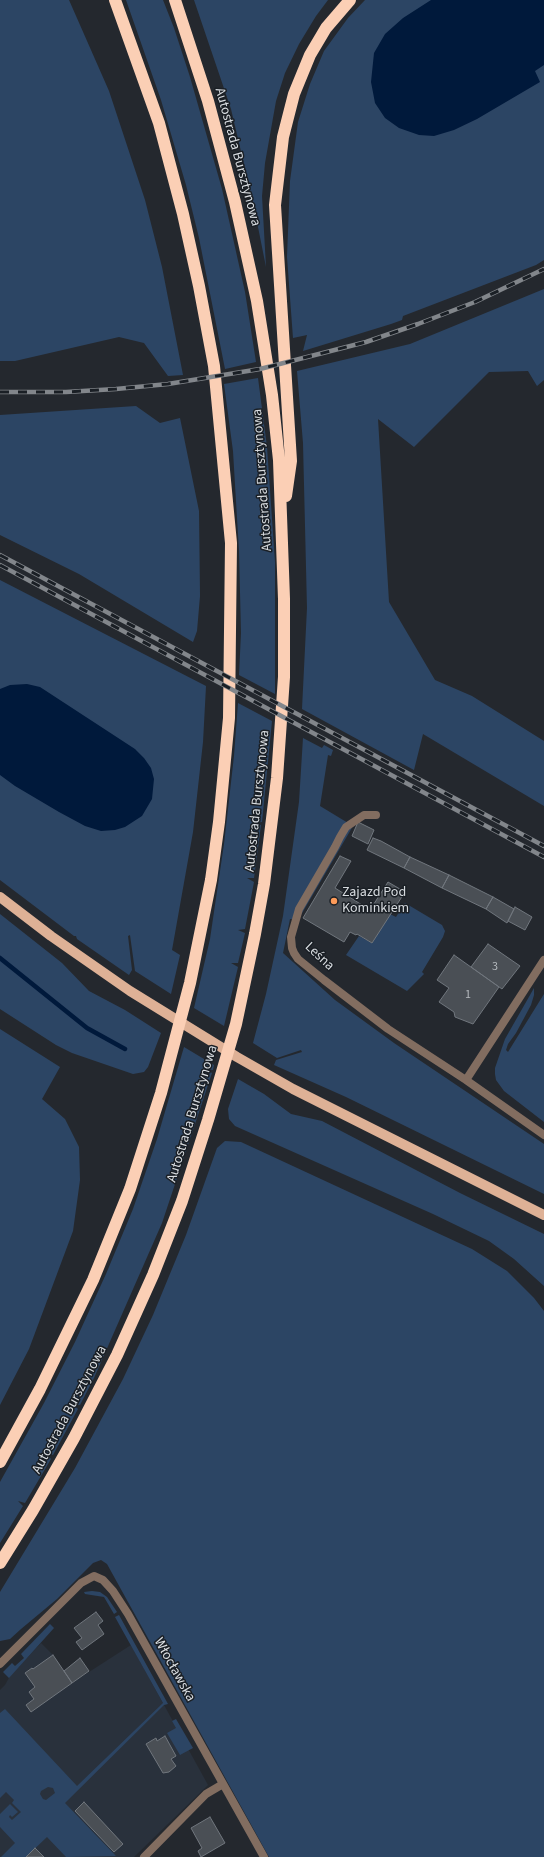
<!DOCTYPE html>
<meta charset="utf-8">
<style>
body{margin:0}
canvas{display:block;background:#24282e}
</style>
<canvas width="544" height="1857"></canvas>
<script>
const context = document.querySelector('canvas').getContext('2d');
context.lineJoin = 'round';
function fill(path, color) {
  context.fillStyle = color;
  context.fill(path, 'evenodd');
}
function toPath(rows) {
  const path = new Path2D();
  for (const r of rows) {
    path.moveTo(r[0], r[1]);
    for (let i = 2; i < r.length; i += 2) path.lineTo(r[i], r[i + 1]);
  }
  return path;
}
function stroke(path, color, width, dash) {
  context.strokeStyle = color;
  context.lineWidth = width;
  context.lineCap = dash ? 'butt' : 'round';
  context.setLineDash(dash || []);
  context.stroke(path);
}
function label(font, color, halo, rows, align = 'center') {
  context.font = font + ' "Source Sans 3",sans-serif';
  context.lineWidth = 3;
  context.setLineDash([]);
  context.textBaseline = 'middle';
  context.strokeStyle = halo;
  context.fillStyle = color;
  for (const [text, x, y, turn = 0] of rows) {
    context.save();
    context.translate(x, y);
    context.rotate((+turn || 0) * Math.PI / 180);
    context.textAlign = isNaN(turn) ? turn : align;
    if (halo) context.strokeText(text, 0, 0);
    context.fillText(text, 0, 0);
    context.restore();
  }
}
const built = toPath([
 [41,1643,53,1655,72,1683,131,1645,208,1785,134,1857,0,1857,0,1690,5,1685,10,1676]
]);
const green = toPath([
 [0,0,69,0,109,91,145,200,162,267,183,375,168,376,144,343,119,337,15,361,0,361],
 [126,0,163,0,174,28,190,77,222,189,245,292,256,362,225,369,199,238,186,185,161,100],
 [194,0,328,0,316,16,299,44,285,73,276,101,265,163,262,196,266,267,253,202,231,109],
 [365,0,544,0,544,260,536,265,403,316,402,320,391,324,303,351,307,335,293,338,287,257,290,181,298,122,310,84,324,51,348,18],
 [544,289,544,380,537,386,528,371,489,372,414,447,378,419,389,602,435,680,472,696,544,741,544,806,423,734,414,770,302,709,307,608,303,443,297,371,410,344],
 [258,378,267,447,275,562,275,694,239,675,241,633,239,551,233,451,224,384],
 [136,406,160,423,180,418,199,511,200,596,197,631,193,642,79,574,0,535,0,415],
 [0,580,206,686,203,742,193,832,172,950,180,955,171,994,135,971,130,935,128,936,132,970,129,975,77,939,76,936,74,936,0,880],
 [238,703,272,721,262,822,254,823,261,825,254,878,247,878,254,882,245,929,238,930,245,933,238,963,231,963,238,967,224,1026,194,1008,210,939,224,844,234,756],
 [303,738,322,748,324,745,333,750,331,756,328,755,320,806,353,826,298,920,290,919,283,953,335,1000,394,1043,544,1144,544,1194,346,1097,274,1065,276,1060,302,1052,301,1050,277,1058,253,1043,266,994,283,916,299,802],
 [405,903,442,925,445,931,443,937,422,972,424,974,407,991,346,955,359,936,372,943,390,914,396,917],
 [0,914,62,963,89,991,125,1010,161,1033,148,1067,144,1072,133,1074,72,1053,56,1045,0,1009],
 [534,988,534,995,531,1005,516,1033,508,1044,506,1050,508,1052,544,994,544,1122,504,1091,496,1080,495,1074,495,1068,505,1039],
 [0,1029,60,1067,42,1099,65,1119,79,1147,80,1180,73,1231,29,1349,0,1405],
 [184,1047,214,1065,213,1070,206,1069,212,1073,162,1223,94,1378,80,1405,73,1404,78,1409,53,1455,46,1453,51,1459,25,1503,18,1501,23,1506,0,1543,0,1482,44,1403,75,1342,106,1274,133,1209,157,1139],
 [238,1079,264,1094,291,1114,322,1121,460,1193,544,1234,544,1286,514,1259,489,1241,433,1214,235,1126,229,1119,228,1109],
 [225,1141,241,1142,472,1249,507,1271,534,1298,544,1311,544,1857,269,1857,107,1564,101,1560,93,1563,57,1599,21,1629,10,1639,0,1641,0,1592,75,1468,123,1379,153,1315,186,1235,217,1148],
 [92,1591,100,1592,107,1597,117,1612,114,1614,104,1597,85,1594,84,1592],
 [119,1615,168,1704,164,1705,65,1803,116,1856,66,1857,47,1837,26,1857,1,1857,15,1843,0,1827,0,1814,10,1804,18,1812,12,1817,10,1815,9,1817,12,1820,21,1812,12,1803,14,1800,6,1792,0,1798,0,1713,5,1709,77,1786,163,1703,115,1617],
 [48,1787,53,1788,55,1793,46,1800,43,1799,40,1794,41,1791],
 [50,1624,54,1628,9,1678,3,1672,12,1663,15,1666,24,1658,21,1654],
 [176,1719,193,1748,180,1755,167,1733,176,1728,172,1721]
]);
const water = toPath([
 [431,0,544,0,544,65,535,71,540,82,477,119,454,130,434,136,419,135,399,128,385,118,375,103,371,82,374,53,385,34,403,18],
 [27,684,40,687,135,749,144,758,151,768,154,779,152,799,142,816,125,827,115,830,101,831,85,826,59,812,15,786,0,775,0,689,10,685]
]);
const stream = toPath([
 [0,958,87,1028,125,1049]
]);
const building = toPath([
 [358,822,374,830,368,844,352,836,358,822],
 [373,838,381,841,410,857,404,868,367,850,373,838],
 [340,856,351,861,335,888,370,910,388,882,405,892,372,943,357,934,356,935,350,932,344,942,303,918,340,856],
 [410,857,449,875,442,888,404,868,410,857],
 [449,875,493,897,486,909,442,888,449,875],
 [493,897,514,909,507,923,486,909,493,897],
 [515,907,532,917,525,930,508,921,515,907],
 [488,944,520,966,502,989,471,967,488,944],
 [454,955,499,987,473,1024,455,1017,454,1012,439,1002,449,988,437,980,454,955],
 [96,1612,103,1621,98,1625,104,1634,82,1650,76,1642,82,1638,74,1628,96,1612],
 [53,1655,72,1683,31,1712,26,1705,34,1699,29,1692,35,1687,25,1673,32,1668,33,1669,53,1655],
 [80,1658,89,1671,72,1683,64,1671,80,1658],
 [165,1736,176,1756,171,1759,176,1766,169,1772,163,1773,146,1744,156,1738,157,1741,165,1736],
 [84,1802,123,1844,114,1852,75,1811,84,1802],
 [210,1817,225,1843,201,1857,198,1851,202,1848,191,1828,210,1817],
 [35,1848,44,1857,26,1857,35,1848]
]);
const street = toPath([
 [376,815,364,815,346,827,340,837,335,847,299,909,291,937,292,948,294,953,298,959,324,980,388,1029,466,1080,544,1135],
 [466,1080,544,960],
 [0,1664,81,1583,94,1576,103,1580,113,1591,128,1614,264,1857],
 [144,1857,206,1794,223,1784]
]);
const primary = toPath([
 [0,897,51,936,130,991,237,1057,293,1089,544,1215]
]);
const highway = toPath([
 [286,496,291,461,275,205,283,137,294,94,310,55,326,28,350,0],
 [0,1462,40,1389,93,1280,130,1189,161,1093,190,983,211,880,219,822,229,718,231,543,214,366,199,286,183,214,159,123,115,0],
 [0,1563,33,1510,74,1438,117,1355,153,1275,182,1201,208,1120,236,1024,255,934,264,884,277,778,284,677,284,599,279,460,272,395,257,301,235,202,208,101,175,0]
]);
const rail = toPath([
 [0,392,66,392,116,389,168,384,260,369,366,342,418,324,475,302,544,269],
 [0,555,544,846],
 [0,565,544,857]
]);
const markers = [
 [334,901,4,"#fe9b59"]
];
const numberNames = [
 ["3",495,967],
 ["1",468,995]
];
const streetNames = [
 ["Autostrada Bursztynowa",237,157,75],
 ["Autostrada Bursztynowa",263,480,-94],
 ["Autostrada Bursztynowa",258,801,-84],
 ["Leśna",319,957,43],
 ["Autostrada Bursztynowa",193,1114,-73],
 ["Autostrada Bursztynowa",70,1410,-62],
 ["Włocławska",174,1670,61]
];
const poiNames = [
 ["Zajazd Pod",342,893],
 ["Kominkiem",342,909]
];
fill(built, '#29313c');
fill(green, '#2c4564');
fill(water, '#00193b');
stroke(stream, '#00193b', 4.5);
fill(building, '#4a4f55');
stroke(building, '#70767d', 1);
stroke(street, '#826d60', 8);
stroke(primary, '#deb196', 10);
stroke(highway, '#fbcfb5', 12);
stroke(rail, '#82868b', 4.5);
stroke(rail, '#1a1f25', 3, [9]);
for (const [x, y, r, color] of markers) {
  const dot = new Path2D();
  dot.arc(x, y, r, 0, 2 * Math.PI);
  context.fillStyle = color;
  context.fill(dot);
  stroke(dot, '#1a1f25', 1.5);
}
label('12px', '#b4b9bd', null, numberNames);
label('14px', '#d8dce0', '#1a1f25', streetNames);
label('14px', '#d8dce0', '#1a1f25', poiNames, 'left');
</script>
